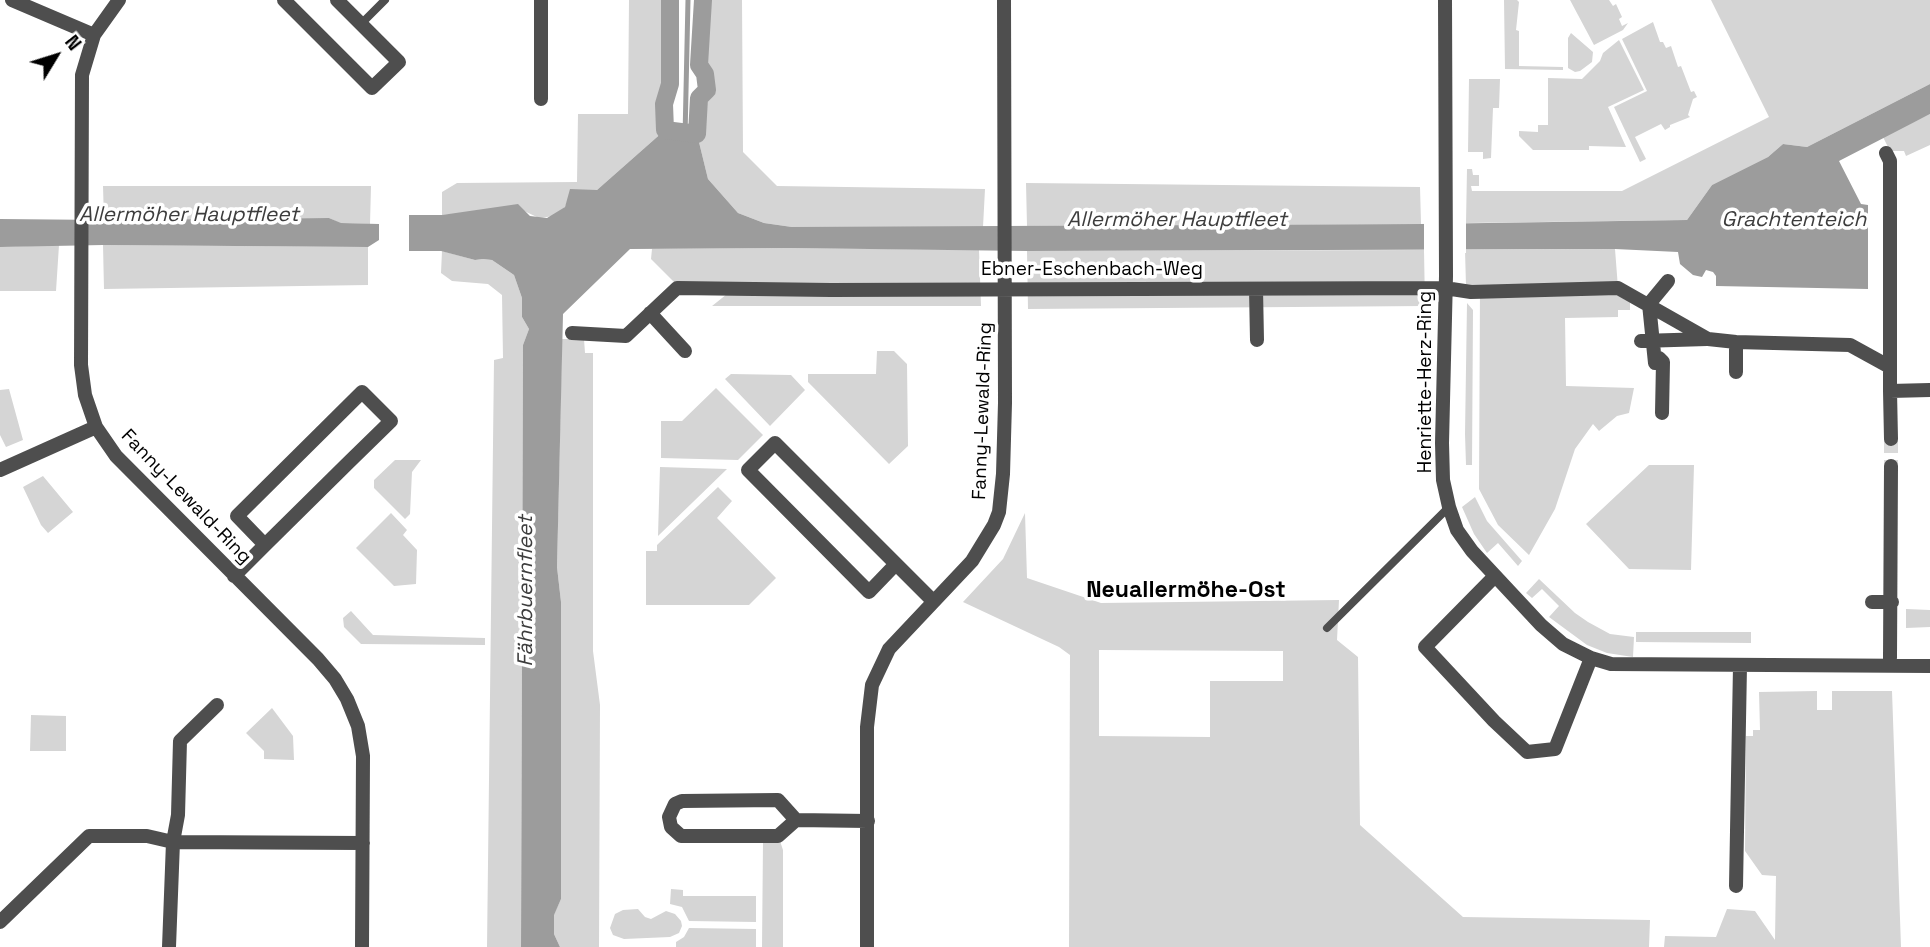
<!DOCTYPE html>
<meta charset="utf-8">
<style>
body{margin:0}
#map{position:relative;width:1930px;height:947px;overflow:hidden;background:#fff;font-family:"Space Grotesk",sans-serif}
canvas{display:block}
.north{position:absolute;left:21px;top:21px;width:70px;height:70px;-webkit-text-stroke:5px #fff;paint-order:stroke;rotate:52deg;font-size:19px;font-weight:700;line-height:28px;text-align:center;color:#000}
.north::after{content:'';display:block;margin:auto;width:24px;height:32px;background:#000;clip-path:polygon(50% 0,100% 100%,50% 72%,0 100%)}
</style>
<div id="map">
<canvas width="1930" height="947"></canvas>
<div class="north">N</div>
</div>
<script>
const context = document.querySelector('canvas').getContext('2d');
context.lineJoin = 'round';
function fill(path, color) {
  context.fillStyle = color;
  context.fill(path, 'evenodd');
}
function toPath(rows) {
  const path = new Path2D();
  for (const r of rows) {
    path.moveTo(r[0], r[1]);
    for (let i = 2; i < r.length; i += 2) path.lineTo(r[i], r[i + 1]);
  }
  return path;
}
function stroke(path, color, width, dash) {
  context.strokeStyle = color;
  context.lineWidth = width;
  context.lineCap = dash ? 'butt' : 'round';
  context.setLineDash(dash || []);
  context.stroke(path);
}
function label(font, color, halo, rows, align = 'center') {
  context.font = font + ' "Space Grotesk",sans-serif';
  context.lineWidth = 7;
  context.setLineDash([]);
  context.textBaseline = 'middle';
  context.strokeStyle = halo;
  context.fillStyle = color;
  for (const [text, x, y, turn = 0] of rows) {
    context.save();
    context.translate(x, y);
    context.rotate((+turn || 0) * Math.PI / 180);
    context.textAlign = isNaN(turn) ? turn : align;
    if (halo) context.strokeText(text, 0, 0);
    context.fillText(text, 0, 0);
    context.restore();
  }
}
const green = toPath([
 [629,0,670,0,670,84,664,104,665,130,597,190,568,200,565,207,554,216,539,218,522,210,442,215,442,192,457,183,577,182,578,114,628,114],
 [703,0,742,0,743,152,777,186,985,189,983,227,792,227,764,223,738,213,708,179,697,134,699,98,707,90,705,74,699,65],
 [1504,0,1517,0,1519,2,1516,30,1519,31,1519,66,1563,67,1563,70,1505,69],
 [1570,0,1609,0,1613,6,1616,4,1622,17,1619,19,1622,26,1628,23,1623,30,1594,45],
 [1711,0,1930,0,1930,84,1807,147,1783,144,1768,157,1712,185,1687,220,1466,223,1467,169,1472,169,1473,175,1479,175,1479,186,1471,186,1472,191,1622,191,1769,117],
 [1653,22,1660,42,1663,42,1666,48,1671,46,1678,67,1681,66,1691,92,1694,91,1697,97,1693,99,1688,115,1690,117,1670,125,1670,127,1665,130,1661,124,1635,137,1646,159,1640,162,1614,107,1647,91,1622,39],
 [1571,33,1593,52,1592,62,1580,71,1575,72,1568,68,1568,38],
 [1619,40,1644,90,1608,107,1626,147,1589,146,1589,150,1533,150,1519,136,1519,131,1538,132,1538,125,1548,125,1548,78,1582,79,1600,61,1603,53],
 [1469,79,1500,79,1499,108,1493,108,1491,158,1483,159,1483,152,1468,152],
 [1930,114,1930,145,1906,156,1904,151,1890,151,1883,137],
 [1026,183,1420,187,1421,224,1027,226],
 [103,186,371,186,370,224,340,223,329,218,104,220],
 [59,245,56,291,0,291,0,247],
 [103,245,368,247,368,285,104,289],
 [791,248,979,250,981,306,712,306,727,294,979,285,674,282,651,259,652,249],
 [1615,249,1618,288,1630,293,1630,310,1618,310,1618,317,1565,318,1566,386,1634,388,1629,413,1617,416,1599,431,1593,424,1575,449,1555,509,1529,555,1498,525,1479,489,1480,287,1466,286,1465,250],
 [1424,250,1425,306,1028,309,1027,251],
 [442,251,475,260,483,259,492,260,514,275,522,298,522,317,529,329,523,345,521,947,487,947,494,360,503,358,502,295,488,284,452,281,441,273],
 [1467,303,1473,310,1472,465,1466,465,1465,434],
 [562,339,584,339,585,353,593,353,593,651,600,705,599,947,560,947,554,934,554,914,561,899,561,602,557,567],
 [877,351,894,351,907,364,908,446,889,464,808,382,808,374,876,374],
 [731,374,791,375,805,390,770,426,725,379],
 [716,388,763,435,738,460,661,458,661,421,682,421],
 [9,389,23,440,6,447,0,435,0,390],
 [395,460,421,460,412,472,410,514,405,519,374,488,374,480],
 [1649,465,1694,465,1691,570,1629,569,1586,524],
 [660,467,727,469,658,536],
 [43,476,73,512,48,533,41,525,23,487],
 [718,487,732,501,717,518,776,578,749,605,646,605,646,551,657,551,657,545],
 [1475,497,1487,521,1522,561,1518,566,1498,543,1487,553,1474,534,1462,507],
 [391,513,407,530,403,535,417,550,416,584,394,586,356,548],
 [1025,513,1027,578,1101,603,1339,600,1337,640,1358,657,1360,825,1463,917,1650,920,1649,947,1069,947,1070,655,1059,647,963,602,1003,559],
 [1099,650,1283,651,1283,681,1210,681,1210,737,1099,736],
 [1539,579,1575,613,1588,622,1610,634,1634,637,1633,657,1607,653,1587,645,1549,617,1559,606,1542,589,1532,598,1526,593],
 [1906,609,1930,610,1930,627,1906,628],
 [351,611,373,635,485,638,485,645,361,644,344,627,343,618],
 [1636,632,1751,632,1751,643,1636,642],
 [1817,691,1817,710,1832,710,1832,691,1892,691,1901,947,1664,947,1665,936,1716,937,1727,909,1755,911,1775,940,1776,876,1762,875,1745,851,1746,736,1753,736,1753,730,1760,730,1759,692],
 [272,708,293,736,294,760,264,759,264,751,246,733],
 [31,715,66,716,66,751,30,751],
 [780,841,783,850,783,947,762,947,763,842],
 [671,889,683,890,683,896,756,896,756,922,689,921,682,907,670,904],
 [638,909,645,917,651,919,666,911,675,914,681,921,682,926,679,933,670,937,624,939,613,935,610,928,615,914,623,910],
 [689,928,756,929,756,947,676,947,676,942,684,937]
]);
const water = toPath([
 [1930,84,1930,114,1839,161,1861,204,1868,205,1868,289,1716,286,1716,276,1713,272,1706,270,1702,277,1693,275,1680,264,1678,252,1615,249,1027,251,791,248,630,249,563,314,557,567,561,602,561,899,554,915,554,934,560,947,521,947,523,345,529,329,522,317,522,298,514,275,492,260,483,259,475,260,441,251,409,251,409,215,442,215,518,204,530,216,547,218,565,207,570,189,597,190,665,130,697,134,708,179,738,213,764,223,792,227,1421,224,1687,220,1712,185,1768,157,1783,144,1807,147],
 [329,218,341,223,379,224,379,240,368,247,103,245,0,247,0,219,104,220]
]);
const pier = toPath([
 [1424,220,1466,220,1466,253,1424,253]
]);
const stream = toPath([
 [685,137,688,0]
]);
const canal = toPath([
 [670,0,670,84,664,104,665,130,697,134,699,98,707,90,705,74,699,65,703,0]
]);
const streetTunnel = toPath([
 [1891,439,1891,466]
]);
const lane = toPath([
 [361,24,385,0],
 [1327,628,1449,507]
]);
const street = toPath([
 [12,0,94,35],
 [119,0,94,35,82,75,81,365,85,395,96,427,116,456,318,659,335,679,347,699,358,726,363,756,362,947],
 [284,0,372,88,399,62,337,0],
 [1445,0,1446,276,1442,443,1443,480,1449,507,1457,530,1472,551,1541,625,1563,644,1591,658,1611,664,1930,666],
 [541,99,541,0],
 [1886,153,1890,161,1890,367],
 [1256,289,1257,340],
 [650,313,685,351],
 [572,333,626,336,677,288,831,290,1445,288,1471,292,1618,288,1708,339,1736,342,1850,345,1890,367,1890,391,1930,390],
 [1641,341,1707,339],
 [1736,342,1736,372],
 [1659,358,1663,362,1662,413],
 [1655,363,1649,304,1668,281],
 [1890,391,1891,439],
 [0,470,96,427],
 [895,565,869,592,748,470,775,443,933,601],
 [234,576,265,545,348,463,391,421,362,392,237,516,265,545],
 [1495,576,1425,647,1494,721,1527,752,1555,749,1591,658],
 [1872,602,1892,602],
 [1890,658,1891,466],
 [796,820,778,800,682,801,675,804,669,817,671,827,681,836,778,836,796,820,868,821],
 [1736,886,1740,666],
 [0,922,89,836,147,836,173,842,178,815,180,741,217,705],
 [169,947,173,842,363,843],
 [867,947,867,727,872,685,889,649,972,561,994,525,999,512,1003,474,1005,403,1004,0]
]);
const streetNames = [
 ["Ebner-Eschenbach-Weg",1092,270],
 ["Henriette-Herz-Ring",1426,382,-90],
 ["Fanny-Lewald-Ring",983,411,-88],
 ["Fanny-Lewald-Ring",186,497,46]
];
const waterNames = [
 ["Allermöher Hauptfleet",189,215],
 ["Allermöher Hauptfleet",1177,220],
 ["Grachtenteich",1794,220],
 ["Fährbuernfleet",526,591,-90]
];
const quarterNames = [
 ["Neuallermöhe-Ost",1186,591]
];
fill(green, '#d5d5d5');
fill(water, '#9c9c9c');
fill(pier, '#fff');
stroke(stream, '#9c9c9c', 5);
stroke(canal, '#9c9c9c', 18);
stroke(streetTunnel, '#d9d9d9', 14, [14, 7]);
stroke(lane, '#4e4e4e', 8);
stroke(street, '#4e4e4e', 14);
label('19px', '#000', '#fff', streetNames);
label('italic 21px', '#3d3d3d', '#fff', waterNames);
label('bold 23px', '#000', '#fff', quarterNames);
</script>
